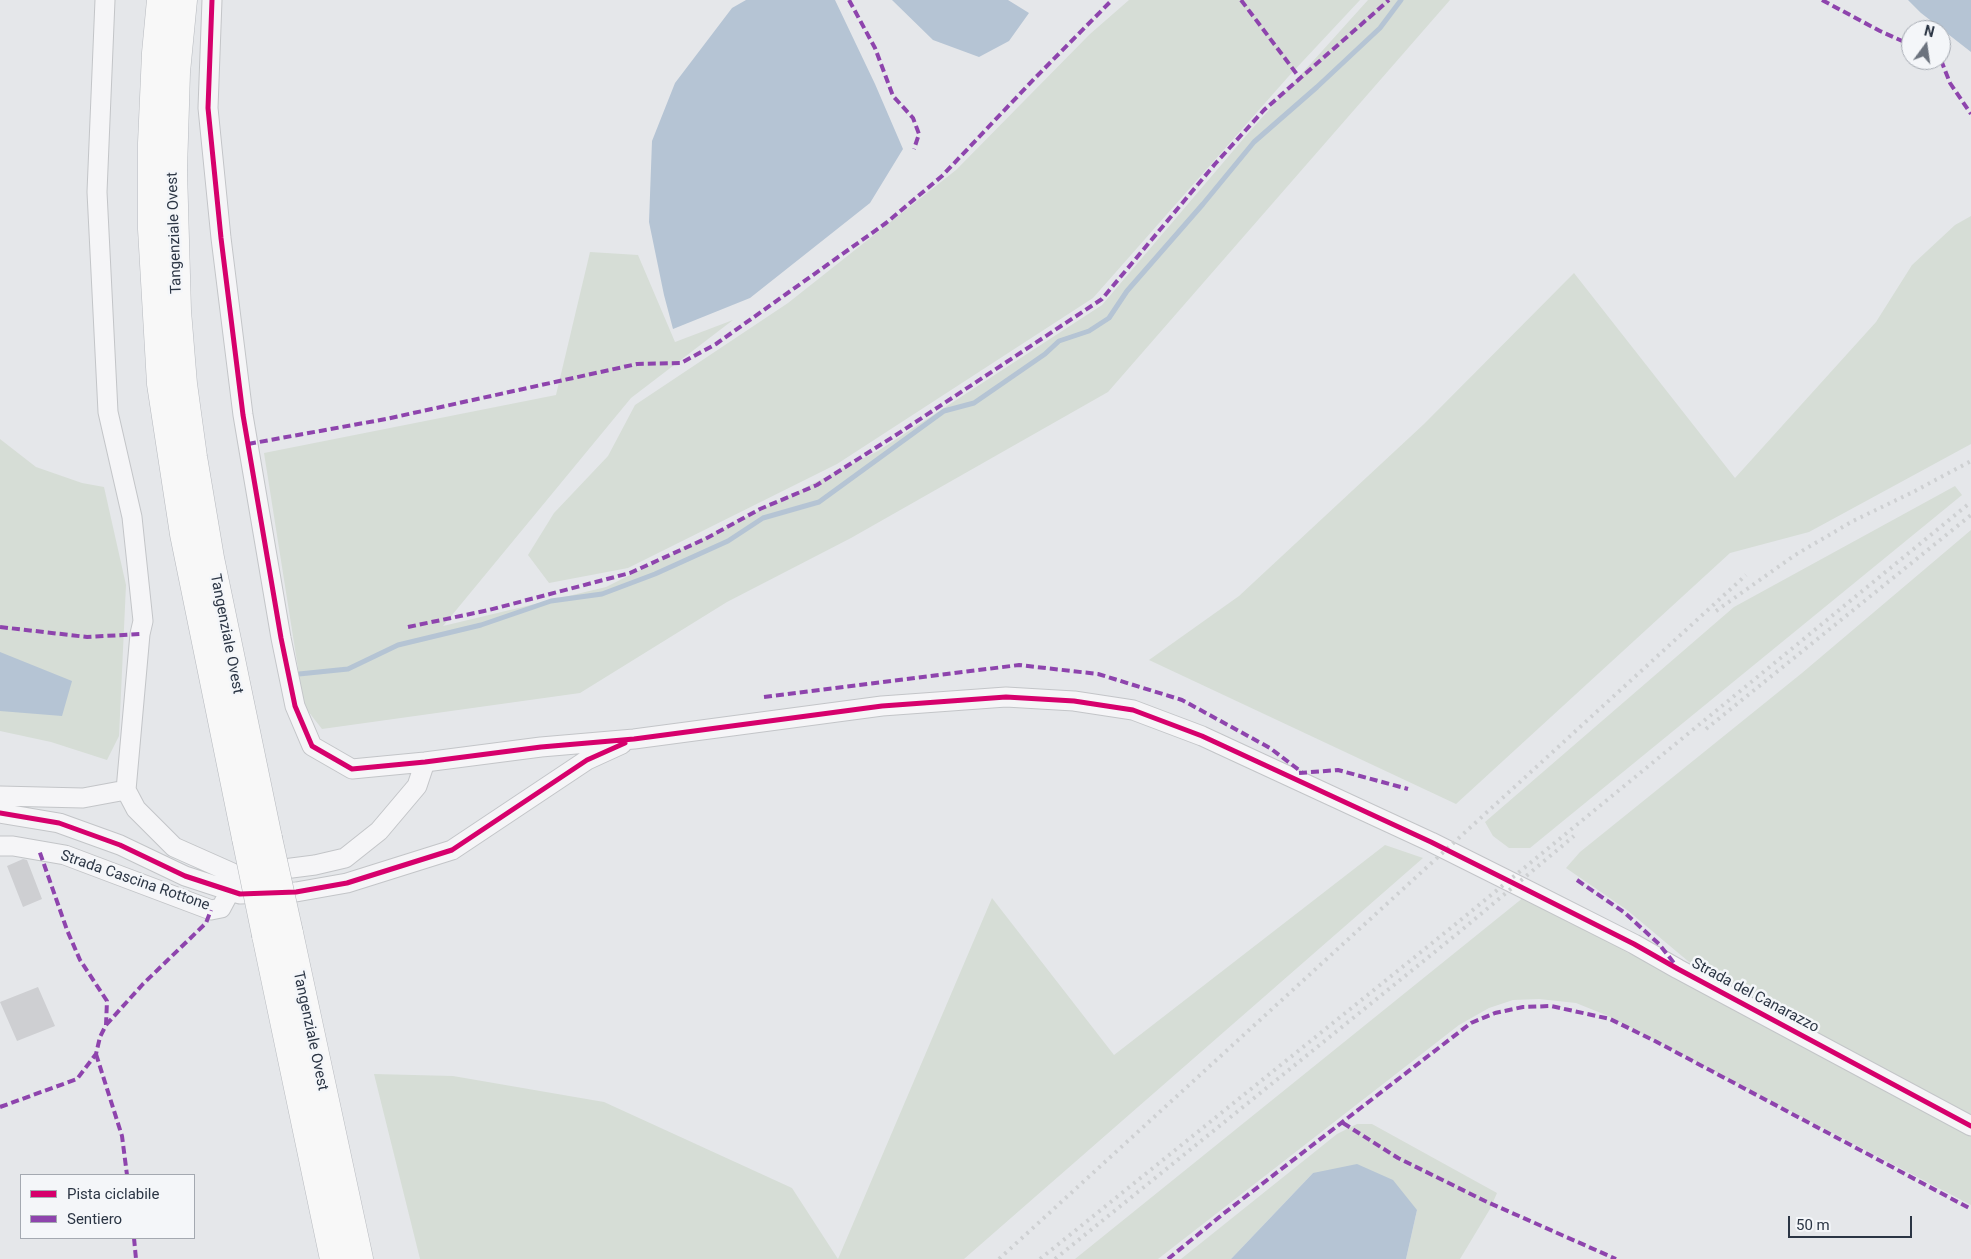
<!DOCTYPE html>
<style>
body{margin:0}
#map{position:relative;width:1971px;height:1259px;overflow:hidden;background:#e5e7ea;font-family:Roboto,sans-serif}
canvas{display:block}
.legend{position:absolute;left:20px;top:1174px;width:175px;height:65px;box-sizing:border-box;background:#f4f6f9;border:1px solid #a4a9b1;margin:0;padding:6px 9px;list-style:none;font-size:15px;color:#2b3544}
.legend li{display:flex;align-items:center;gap:10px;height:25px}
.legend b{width:25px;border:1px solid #a4a9b1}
.north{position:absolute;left:1901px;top:20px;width:50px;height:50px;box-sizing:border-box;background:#f4f6f9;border:1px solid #a4a9b1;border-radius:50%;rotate:14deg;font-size:14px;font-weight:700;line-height:20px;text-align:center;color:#2b3544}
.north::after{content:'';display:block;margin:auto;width:18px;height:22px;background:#6c737e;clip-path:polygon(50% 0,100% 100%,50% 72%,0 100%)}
.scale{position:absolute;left:1788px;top:1216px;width:124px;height:22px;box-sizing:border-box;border:2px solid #2b3544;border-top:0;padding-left:6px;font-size:15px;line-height:18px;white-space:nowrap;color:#2b3544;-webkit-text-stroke:4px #f4f6f9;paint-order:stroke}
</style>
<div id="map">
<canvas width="1971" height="1259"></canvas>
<ul class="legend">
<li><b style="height:6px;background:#d6006c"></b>Pista ciclabile</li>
<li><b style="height:6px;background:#8e44ad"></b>Sentiero</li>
</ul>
<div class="north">N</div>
<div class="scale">50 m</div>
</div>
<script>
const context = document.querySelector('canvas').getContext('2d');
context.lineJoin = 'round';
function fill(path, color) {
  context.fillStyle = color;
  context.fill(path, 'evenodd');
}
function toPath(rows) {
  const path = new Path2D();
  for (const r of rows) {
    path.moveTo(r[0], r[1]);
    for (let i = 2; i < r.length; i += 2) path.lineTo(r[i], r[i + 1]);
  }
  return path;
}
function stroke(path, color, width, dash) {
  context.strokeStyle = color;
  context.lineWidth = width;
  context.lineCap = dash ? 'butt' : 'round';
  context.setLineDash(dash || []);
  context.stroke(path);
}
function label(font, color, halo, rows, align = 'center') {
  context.font = font + ' Roboto,sans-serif';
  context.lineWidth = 5;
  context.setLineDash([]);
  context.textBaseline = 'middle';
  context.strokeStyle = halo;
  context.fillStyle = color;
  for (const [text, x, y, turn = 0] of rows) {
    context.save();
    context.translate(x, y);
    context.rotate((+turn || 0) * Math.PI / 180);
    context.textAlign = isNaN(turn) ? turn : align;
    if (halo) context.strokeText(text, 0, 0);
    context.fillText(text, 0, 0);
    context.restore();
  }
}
const green = toPath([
 [1129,0,1360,0,1288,77,1093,298,837,464,628,568,549,583,528,555,554,513,608,456,635,405,788,303,956,170,1090,34],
 [1368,0,1450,0,1108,392,851,538,727,602,580,693,322,729,304,706,264,453,556,395,590,252,638,255,675,342,733,320,631,398,443,626,606,587,878,451,1102,305,1250,131],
 [1971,216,1971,444,1809,532,1730,553,1456,804,1149,660,1239,596,1424,424,1574,273,1735,478,1876,322,1912,265,1955,225],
 [0,439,36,467,82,483,104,487,126,585,119,736,107,760,51,742,0,731],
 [1955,486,1962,495,1530,848,1509,848,1493,836,1485,822,1734,607],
 [1971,530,1971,1116,1701,972,1627,910,1566,868,1580,852,1802,673],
 [1385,845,1423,858,964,1259,420,1259,374,1074,453,1076,604,1102,792,1188,838,1259,992,898,1114,1055],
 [1524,897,1971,1135,1971,1205,1606,1015,1576,1003,1539,999,1513,1000,1489,1008,1459,1025,1158,1259,1075,1259],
 [1357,1124,1372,1124,1497,1193,1490,1209,1460,1259,1406,1259,1417,1210,1313,1173,1231,1259,1181,1259,1337,1134]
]);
const water = toPath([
 [746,0,835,0,875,84,903,149,870,203,750,298,673,329,664,295,649,222,652,141,675,83,732,8],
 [892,0,1008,0,1029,13,1009,41,979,57,933,40],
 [1908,0,1971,0,1971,52,1921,13],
 [0,652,72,681,62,716,0,711],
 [1357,1164,1393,1180,1417,1210,1406,1259,1231,1259,1313,1173]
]);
const stream = toPath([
 [299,674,348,669,398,645,481,625,551,601,602,594,655,574,728,541,763,518,819,502,944,411,974,403,1045,354,1059,341,1089,331,1109,318,1127,291,1203,204,1254,142,1317,87,1380,28,1401,0]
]);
const building = toPath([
 [23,859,27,860,42,899,23,907,7,866],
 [38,987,55,1026,17,1041,0,1002]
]);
const minor = toPath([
 [105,0,97,192,108,412,132,517,143,621,140,634,126,790,136,809,174,847,237,875,315,865,345,858,379,831,417,786,425,762],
 [212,0,208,108,221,238,243,415,281,638,295,706,312,746,352,769,425,762,541,747,634,739,882,706,1006,697,1074,701,1133,710,1202,736,1431,842,1527,890,1634,944,1678,969,1971,1126],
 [0,796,83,798,126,790],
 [0,813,59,823,120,845,185,876,240,894,296,892,347,883,452,850,587,760,622,744],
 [0,846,13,846,65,855,211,910,221,908,230,891]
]);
const highway = toPath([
 [161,0,156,53,152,143,152,229,161,384,184,534,246,838],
 [183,0,176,72,173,170,177,311,183,384,193,457,210,558,268,838],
 [289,933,359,1259],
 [266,935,334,1259]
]);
const rail = toPath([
 [1716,611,1795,555,1853,521,1913,492,1971,461],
 [1706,729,1971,515],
 [999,1259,1746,575],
 [1040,1259,1452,927,1971,502],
 [1055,1259,1457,934,1574,836]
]);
const highwayBridge = toPath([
 [246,838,266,935],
 [268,838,289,933]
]);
const quiet = toPath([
 [849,0,875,48,893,96,913,118,919,134,914,149],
 [1241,0,1299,77],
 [1822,0,1880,31,1911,45],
 [1941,60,1950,83,1971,114],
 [248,444,386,419,637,364,681,363,716,344,886,223,942,176,1034,79,1112,0],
 [0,627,87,637,140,634],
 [408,627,489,610,630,573,705,539,760,509,817,485,896,435,1102,299,1215,164,1264,110,1389,0],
 [764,697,1019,665,1098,674,1182,700,1270,748,1303,773],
 [1299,773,1338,770,1408,789],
 [1577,880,1625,913,1659,944,1674,963],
 [106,1025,143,984,206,923,211,910],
 [96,1054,122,1136,127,1175],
 [0,1107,77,1079,96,1054,100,1037,106,1025,107,1001,80,960,67,930,39,850],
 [1343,1123,1398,1158,1485,1201,1616,1259],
 [134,1238,136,1259],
 [1168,1259,1223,1214,1471,1023,1495,1013,1523,1007,1551,1006,1610,1019,1655,1041,1971,1209]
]);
const cycleway = toPath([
 [212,0,208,108,221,238,243,415,281,638,295,706,312,746,352,769,425,762,541,747,634,739,882,706,1006,697,1074,701,1133,710,1202,736,1431,842,1527,890,1634,944,1678,969,1971,1126],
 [0,813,59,823,120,845,185,876,240,894,296,892,347,883,452,850,587,760,625,743]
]);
const streetNames = [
 ["Tangenziale Ovest",175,233,-92],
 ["Tangenziale Ovest",226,634,79],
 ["Strada Cascina Rottone",135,881,19],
 ["Strada del Canarazzo",1755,996,28],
 ["Tangenziale Ovest",310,1031,78]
];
fill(green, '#d6ddd6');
fill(water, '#b5c4d4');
stroke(stream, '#b5c4d4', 5);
fill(building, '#cecfd2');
stroke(minor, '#c3c5c8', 21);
stroke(highway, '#b7babf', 29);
stroke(minor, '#f5f5f7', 19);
stroke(highway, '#f8f8f8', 28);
stroke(rail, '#ced0d2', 4, [2.5, 5]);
stroke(highwayBridge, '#b7babf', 29, []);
stroke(highwayBridge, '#f8f8f8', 28);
stroke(quiet, '#8e44ad', 4, [8, 4]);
stroke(cycleway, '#d6006c', 5);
label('15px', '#2b3544', '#f4f6f9', streetNames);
</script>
